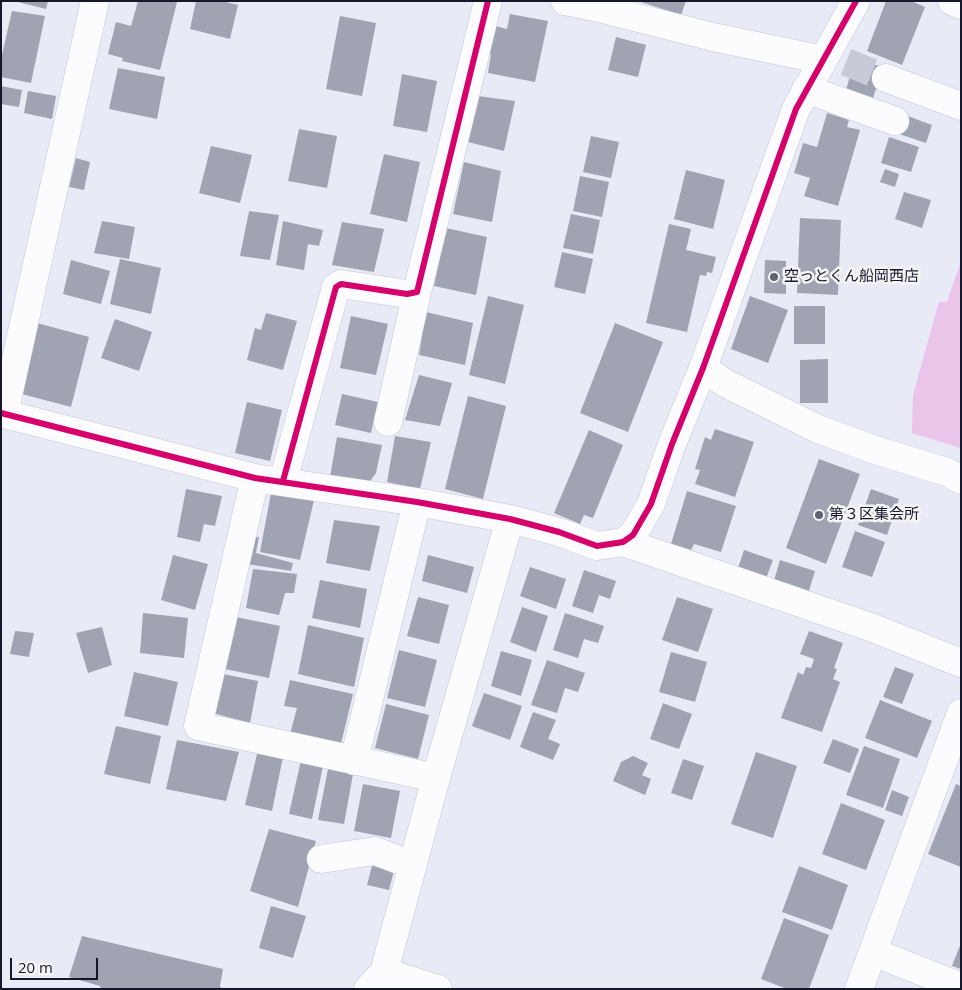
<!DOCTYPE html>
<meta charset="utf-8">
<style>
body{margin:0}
#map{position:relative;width:962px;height:990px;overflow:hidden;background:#e8eaf6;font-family:"Open Sans",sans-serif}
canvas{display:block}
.frame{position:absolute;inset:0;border:2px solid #14182a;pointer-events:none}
.scale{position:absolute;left:10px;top:958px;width:88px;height:22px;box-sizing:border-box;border:2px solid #14182a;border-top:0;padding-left:6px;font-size:15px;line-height:18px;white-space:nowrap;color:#14182a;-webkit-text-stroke:4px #f5f5f5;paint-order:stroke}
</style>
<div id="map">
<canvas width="962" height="990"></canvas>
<div class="frame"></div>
<div class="scale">20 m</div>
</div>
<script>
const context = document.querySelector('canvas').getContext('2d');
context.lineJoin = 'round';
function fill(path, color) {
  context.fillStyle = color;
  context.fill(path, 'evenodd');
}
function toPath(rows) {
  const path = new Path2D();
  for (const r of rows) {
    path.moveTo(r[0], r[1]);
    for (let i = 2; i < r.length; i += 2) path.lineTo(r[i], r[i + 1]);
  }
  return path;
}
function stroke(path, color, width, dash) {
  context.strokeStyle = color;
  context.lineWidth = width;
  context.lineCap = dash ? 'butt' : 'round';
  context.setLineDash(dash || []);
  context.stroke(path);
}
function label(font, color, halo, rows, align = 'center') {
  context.font = font + ' "Open Sans","Noto Sans JP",sans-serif';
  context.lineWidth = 5;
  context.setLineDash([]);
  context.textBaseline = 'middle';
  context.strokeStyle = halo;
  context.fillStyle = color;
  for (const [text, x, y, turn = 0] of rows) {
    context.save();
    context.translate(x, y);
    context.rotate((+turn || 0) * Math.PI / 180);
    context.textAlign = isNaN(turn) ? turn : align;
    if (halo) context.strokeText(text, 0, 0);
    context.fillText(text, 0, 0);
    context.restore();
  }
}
const green = toPath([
 [961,261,961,448,912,433,913,395,939,302,947,302]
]);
const building = toPath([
 [14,1,48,1,46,9],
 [138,1,177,2,160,70,122,61,123,58,108,54,116,22,131,26],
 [196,1,222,1,238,5,230,39,190,29],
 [638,1,686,1,681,15],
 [886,1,911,1,925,7,902,65,867,51],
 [12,11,45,16,31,83,1,77,1,59],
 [510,14,548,21,535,82,488,73,491,54,485,53,495,26,507,29],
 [340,16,376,23,362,96,326,89],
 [616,37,646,45,638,77,608,70],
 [855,59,883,67,873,98,846,90],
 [118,68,165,77,157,119,109,109],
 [402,74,437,81,427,132,393,126],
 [1,86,22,90,19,107,1,104],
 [28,91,56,96,52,119,24,113],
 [478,96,515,101,504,151,468,142],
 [827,113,849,120,847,127,860,130,838,206,804,196,810,178,794,173,803,143,817,147],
 [905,115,932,125,926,143,899,134],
 [299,129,337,136,327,188,288,181],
 [591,136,619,142,611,178,583,172],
 [889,137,919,147,911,172,881,163],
 [211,146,252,155,240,203,199,193],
 [384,154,420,162,407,222,370,214],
 [76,158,90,162,84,190,69,187],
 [464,162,501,171,492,222,453,214],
 [885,169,899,174,895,187,880,182],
 [686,170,725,180,713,229,674,219],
 [580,176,609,182,602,217,573,211],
 [904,192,931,200,922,228,895,219],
 [249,211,279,215,270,260,240,256],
 [571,214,600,220,593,254,563,248],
 [800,218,841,220,838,295,797,293],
 [102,221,135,227,129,259,94,253],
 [283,221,323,230,319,246,308,244,304,270,276,265],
 [342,222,384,229,374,272,332,265],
 [669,224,691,229,686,250,716,257,712,273,707,272,706,276,700,275,687,332,646,323],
 [446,228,487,237,476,295,434,286],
 [562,252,593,259,585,294,554,287],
 [120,259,161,268,151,314,110,304],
 [71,260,110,271,101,304,63,294],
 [765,260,786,261,786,294,764,293],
 [488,296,524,305,505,384,469,375],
 [750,296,788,310,768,363,731,349],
 [794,306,825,306,825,344,794,344],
 [426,312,473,323,465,365,419,355],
 [266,313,297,321,283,370,247,360,255,328,261,330],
 [351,316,388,324,376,375,340,368],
 [115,319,152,332,139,371,101,358],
 [37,323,89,337,71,407,18,393],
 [615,323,663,342,628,432,580,413],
 [828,359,828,403,800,403,800,360],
 [419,375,452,383,440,426,405,420],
 [342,394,378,402,371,433,335,425],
 [468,396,506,406,483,499,445,489],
 [247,402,282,410,270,461,235,453],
 [715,429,754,442,735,497,695,484,700,470,695,469,705,437,711,440],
 [589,430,623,445,593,518,584,515,580,524,554,513],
 [395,436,431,442,420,489,387,482],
 [337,437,382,445,376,473,368,484,330,477],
 [819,459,860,474,826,564,786,548],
 [186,489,222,496,215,526,204,524,200,542,177,537],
 [871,489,899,499,887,535,858,525],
 [687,491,736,506,721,552,694,544,691,550,671,544],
 [271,493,314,500,300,560,260,552],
 [334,520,380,526,370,571,326,563],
 [855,531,885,542,872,577,842,567],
 [259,537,256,553,293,563,291,571,247,564,253,538],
 [744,550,773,560,765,581,737,571],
 [173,555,208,564,195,610,161,600],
 [428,555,474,567,467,593,422,581],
 [780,560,815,571,808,594,773,584],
 [530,567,566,579,556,609,520,596],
 [253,569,297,574,294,593,285,593,279,615,246,608],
 [584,570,616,581,610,599,599,595,593,613,572,606],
 [320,580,367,589,360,628,312,618],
 [418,597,449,605,439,644,407,636],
 [677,597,713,609,698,652,662,640],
 [522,607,548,616,536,652,510,642],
 [143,613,188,618,184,658,140,653],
 [565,613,604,626,598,643,584,639,578,658,553,650],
 [236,617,280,626,269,678,225,669],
 [308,625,364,638,354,687,298,674],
 [102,627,112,665,88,673,76,633],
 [15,631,34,633,29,657,10,654],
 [809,631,843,643,834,668,837,669,833,679,840,682,822,732,781,718,798,672,803,675,806,667,811,668,814,659,800,654],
 [399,650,437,660,425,707,387,698],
 [501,651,532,660,521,696,491,686],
 [671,652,707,662,695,702,659,692],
 [547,660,585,673,578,692,565,688,557,713,531,705],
 [895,667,914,674,902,704,883,697],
 [134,672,178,682,168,726,124,716],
 [218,673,258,681,250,723,209,712],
 [290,680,353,694,340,748,288,741,297,708,284,706],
 [484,693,522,706,510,740,472,726],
 [880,700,932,721,917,758,865,738],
 [663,703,692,714,679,749,650,739],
 [386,704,429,715,418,759,375,748],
 [533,712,556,720,548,739,560,744,553,760,520,747],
 [116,726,161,736,150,784,104,774],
 [833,739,859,749,850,773,823,763],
 [177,740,239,752,226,801,166,789],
 [864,746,900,759,883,808,846,795],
 [756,752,797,766,773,838,731,824],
 [257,754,283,757,272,811,245,805],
 [633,756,648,763,642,775,651,779,645,795,613,781,621,762],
 [683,759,704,766,692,800,671,793],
 [301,760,323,766,312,819,289,814],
 [328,769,353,774,344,824,318,820],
 [363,784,400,791,391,838,354,831],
 [956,784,961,786,961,867,928,854],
 [892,790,909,797,902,816,885,810],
 [841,803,885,820,866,870,822,854],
 [269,829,316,841,298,907,250,891],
 [373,862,395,867,389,890,367,885],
 [799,866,848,885,832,930,782,912],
 [271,906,306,916,293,958,259,948],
 [784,918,829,935,809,989,787,989,761,979],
 [82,936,223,969,220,986,222,989,101,989,100,986,69,977],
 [961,943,961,969,952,966]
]);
const minorTunnel = toPath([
 [846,62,886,78]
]);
const minor = toPath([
 [565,1,599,8,713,37,823,60],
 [952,1,961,5],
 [886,78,961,106],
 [806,89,895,121],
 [703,368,725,383,818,429,875,450,947,472,961,480],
 [1,413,255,478,417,502,510,519,559,532,597,546,623,542,633,535,651,504,672,444,703,368,796,109,856,1],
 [4,414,95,1],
 [388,422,417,292],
 [255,478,198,726,436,778],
 [283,481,336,287,341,284,407,294,417,292,488,1],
 [623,542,873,628,961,663],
 [354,761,417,502],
 [321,859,375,851,412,865],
 [873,952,961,987],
 [384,972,438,989],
 [368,989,384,972,436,778,510,519],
 [859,989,961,713]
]);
const cycleway = toPath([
 [1,413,255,478,417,502,510,519,559,532,597,546,623,542,633,535,651,504,672,444,703,368,796,109,856,1],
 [283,481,336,287,341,284,407,294,417,292,488,1]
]);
const markers = [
 [774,277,5,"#5e6271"],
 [819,515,5,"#5e6271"]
];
const poiNames = [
 ["空っとくん船岡西店",784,277],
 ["第３区集会所",829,515]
];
fill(green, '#ebc4e9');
fill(building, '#a0a3b1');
stroke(minorTunnel, '#c8cad7', 28, [28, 14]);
stroke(minor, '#c3c6d4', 29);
stroke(minor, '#fcfcfe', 28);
stroke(cycleway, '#d6006c', 6);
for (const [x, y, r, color] of markers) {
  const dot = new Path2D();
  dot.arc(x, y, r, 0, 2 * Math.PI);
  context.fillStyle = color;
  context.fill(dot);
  stroke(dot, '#f5f5f5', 2);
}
label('15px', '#14182a', '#f5f5f5', poiNames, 'left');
</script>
